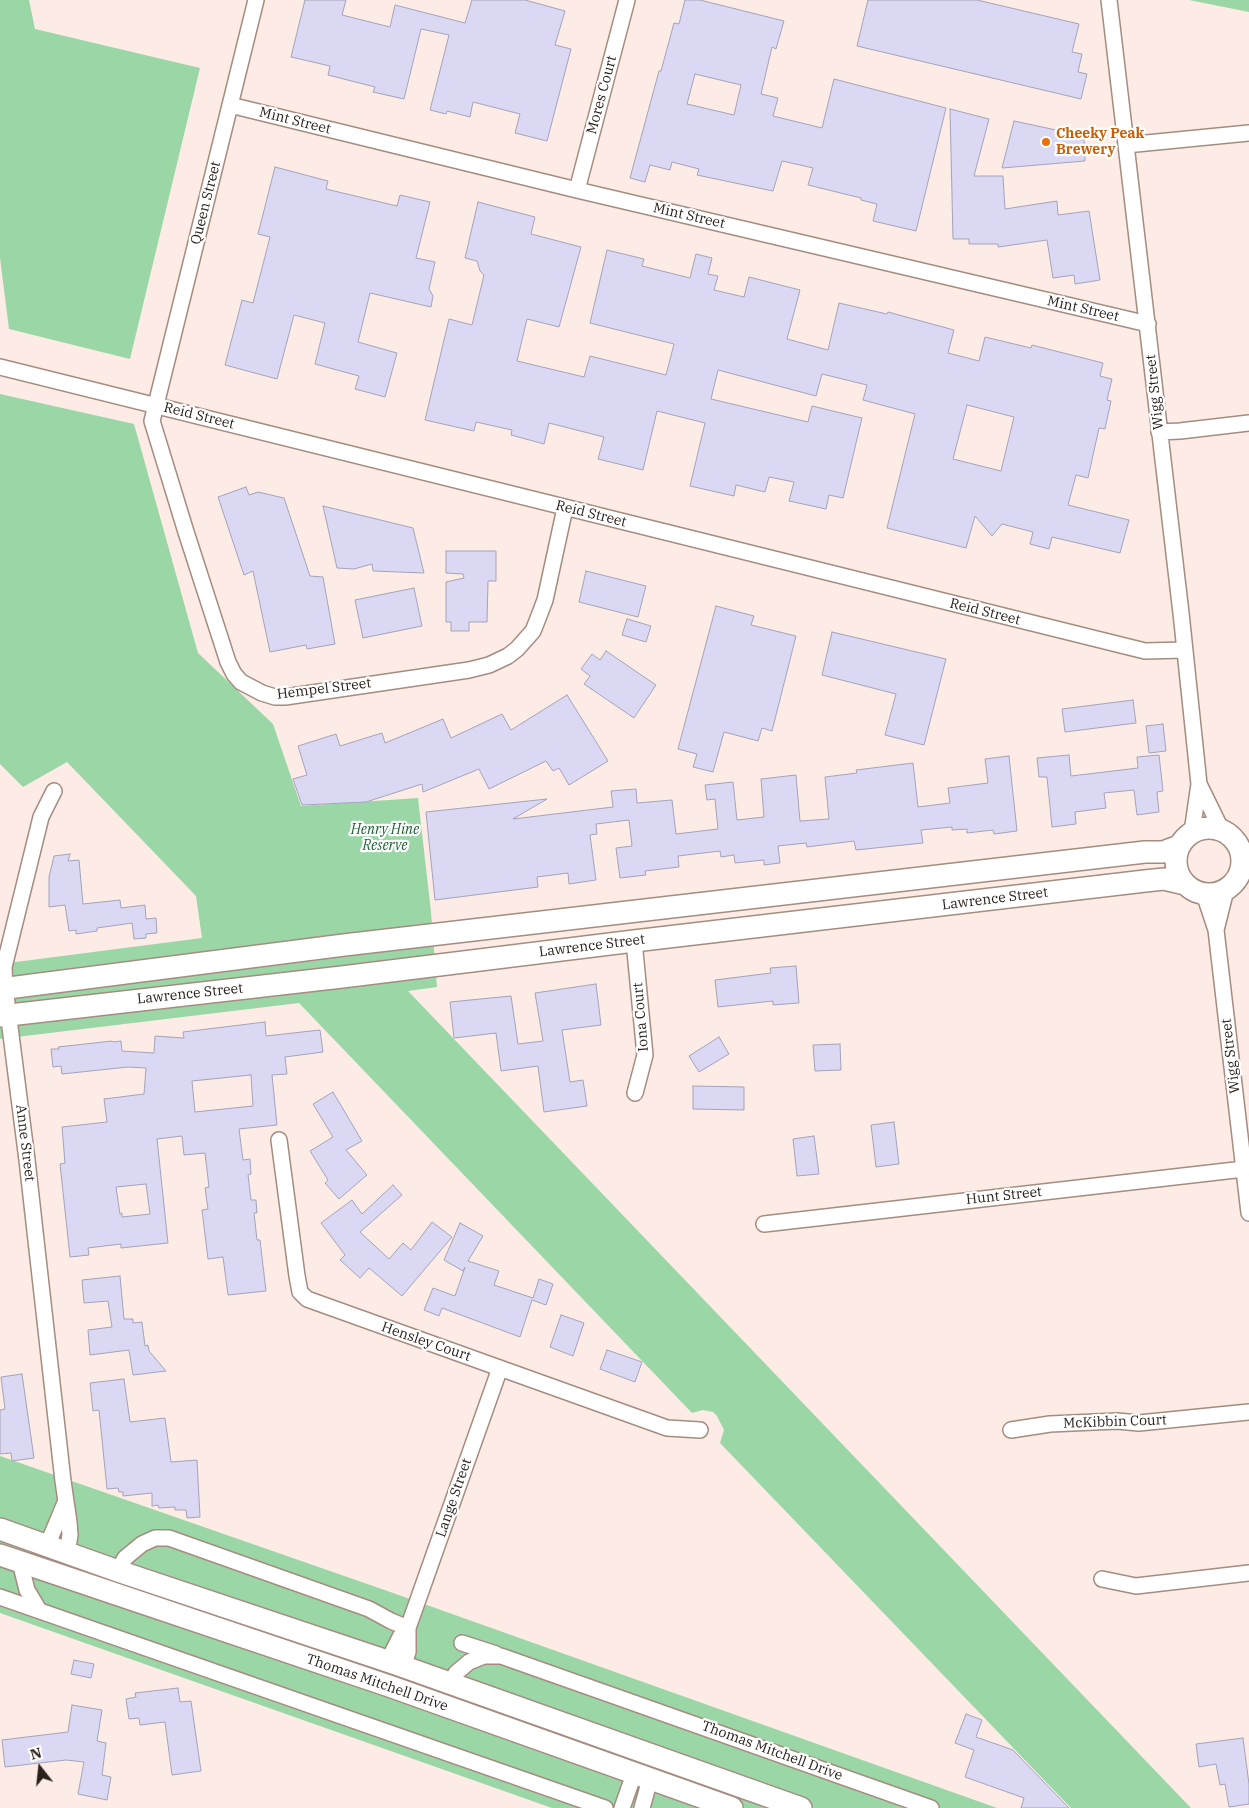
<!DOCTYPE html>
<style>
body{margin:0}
#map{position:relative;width:1249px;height:1808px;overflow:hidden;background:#fdece5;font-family:"IBM Plex Serif",serif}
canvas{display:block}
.north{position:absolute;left:15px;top:1743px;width:50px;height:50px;-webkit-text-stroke:4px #fff;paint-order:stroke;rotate:344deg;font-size:14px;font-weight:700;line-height:20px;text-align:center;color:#2b211c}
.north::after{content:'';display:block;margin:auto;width:18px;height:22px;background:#2b211c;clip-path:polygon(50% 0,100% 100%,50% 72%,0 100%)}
</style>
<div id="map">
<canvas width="1249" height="1808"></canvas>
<div class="north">N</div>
</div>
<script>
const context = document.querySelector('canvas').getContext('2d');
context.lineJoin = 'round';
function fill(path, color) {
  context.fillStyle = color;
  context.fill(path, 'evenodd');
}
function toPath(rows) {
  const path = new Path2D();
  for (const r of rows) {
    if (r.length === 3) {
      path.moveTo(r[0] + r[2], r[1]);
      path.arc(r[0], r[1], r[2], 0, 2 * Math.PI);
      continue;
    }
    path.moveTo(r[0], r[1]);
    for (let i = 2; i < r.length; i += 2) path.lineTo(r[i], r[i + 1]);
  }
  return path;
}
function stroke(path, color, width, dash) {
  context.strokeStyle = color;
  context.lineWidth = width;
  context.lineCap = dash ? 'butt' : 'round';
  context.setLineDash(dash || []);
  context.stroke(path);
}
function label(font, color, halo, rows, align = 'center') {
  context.font = font + ' "IBM Plex Serif",serif';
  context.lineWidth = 4.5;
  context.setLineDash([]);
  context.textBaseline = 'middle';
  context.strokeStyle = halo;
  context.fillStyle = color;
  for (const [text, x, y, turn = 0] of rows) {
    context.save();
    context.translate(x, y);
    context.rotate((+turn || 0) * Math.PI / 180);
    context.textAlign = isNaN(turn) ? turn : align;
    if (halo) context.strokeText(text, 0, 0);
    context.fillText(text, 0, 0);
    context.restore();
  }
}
const green = toPath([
 [0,0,29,0,35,29,200,68,130,359,9,329,0,258],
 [1189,0,1249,0,1249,12],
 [0,394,134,424,198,653,273,724,301,806,418,798,431,912,437,987,408,991,1191,1808,1071,1808,720,1443,724,1430,717,1416,713,1412,703,1410,692,1413,299,1003,0,1039,0,964,202,938,196,896,67,762,23,787,0,764],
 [0,1456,396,1594,997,1808,552,1808,0,1613]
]);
const building = toPath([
 [305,0,346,0,342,15,390,27,395,5,465,23,472,0,525,0,565,11,555,45,571,49,547,141,515,133,520,114,473,102,470,117,447,111,446,114,430,110,449,35,421,29,404,99,373,92,375,87,328,75,330,66,291,57,305,0],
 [685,0,700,0,784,21,776,49,772,47,761,94,778,98,773,116,822,128,834,79,946,108,916,231,873,221,877,204,861,200,861,198,808,185,813,168,782,161,773,191,697,175,699,169,672,162,670,170,650,165,645,182,630,178,659,71,661,71,674,23,679,24,685,0],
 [695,74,741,85,734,115,687,104,695,74],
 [868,0,977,0,1079,24,1072,52,1082,54,1078,72,1087,74,1081,99,857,46,868,0],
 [950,109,989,119,974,176,1003,176,1005,209,1057,201,1058,215,1089,211,1100,280,1075,284,1074,275,1053,278,1047,240,998,247,998,244,969,244,969,239,953,239,950,109],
 [1014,121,1084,136,1085,161,1002,168,1014,121],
 [275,167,328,181,326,189,397,206,400,195,430,202,416,258,435,262,429,289,433,296,431,307,370,293,358,342,397,353,385,397,355,389,359,376,315,364,325,323,294,315,277,379,225,365,242,300,253,303,270,237,258,234,275,167],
 [478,202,535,217,531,234,581,247,559,327,527,319,517,361,584,377,590,356,666,375,674,344,590,323,607,250,644,259,642,266,690,278,696,254,712,258,708,274,718,276,714,290,744,297,749,277,800,290,787,339,828,350,839,303,887,314,888,312,954,330,948,353,979,361,985,337,1031,348,1032,345,1103,363,1100,376,1112,379,1107,400,1111,401,1105,429,1099,428,1088,478,1076,475,1068,505,1129,520,1120,553,1052,537,1049,549,1030,544,1033,532,1002,524,992,536,975,516,966,548,887,528,915,414,863,400,867,385,822,374,816,396,718,370,711,399,808,422,812,406,862,418,843,498,829,495,826,509,789,501,794,482,769,477,765,492,736,485,734,496,690,486,705,423,657,411,643,470,598,459,604,437,549,423,544,444,511,435,512,430,476,422,474,431,425,420,449,319,472,325,484,275,480,271,477,261,465,258,478,202],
 [967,405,1014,417,1001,471,953,459,967,405],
 [246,487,249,495,258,492,284,498,310,576,323,577,335,644,307,649,306,645,270,652,253,571,244,575,218,497,246,487],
 [323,506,413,528,424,573,373,571,372,564,354,569,337,568,323,506],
 [446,551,496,551,496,581,488,581,487,622,469,622,469,631,451,631,451,622,446,622,446,582,464,578,463,574,446,573,446,551],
 [586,571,646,586,638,617,579,602,586,571],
 [414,588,422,626,363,638,355,600,414,588],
 [716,606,754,616,751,625,796,636,772,731,762,728,758,741,724,732,713,772,693,767,697,754,678,749,716,606],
 [627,619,651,626,646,642,622,635,627,619],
 [832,632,946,659,924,745,885,735,896,694,822,675,832,632],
 [606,651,656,685,634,718,584,684,590,676,581,669,592,654,600,660,606,651],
 [567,695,608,761,569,785,559,768,553,771,546,761,489,789,479,769,423,792,422,784,366,802,302,805,293,779,307,775,298,746,336,734,340,746,382,733,385,743,443,719,451,738,502,714,511,730,567,695],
 [1133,700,1136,723,1065,732,1062,709,1133,700],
 [1163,724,1166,751,1149,753,1146,726,1163,724],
 [1069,755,1071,776,1138,768,1137,757,1159,755,1163,791,1157,792,1159,812,1137,815,1134,790,1104,793,1106,808,1075,812,1076,824,1052,827,1047,777,1039,777,1037,758,1069,755],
 [1009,756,1017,831,994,834,993,830,967,833,967,829,952,830,952,827,921,830,923,843,856,850,854,841,807,847,806,843,778,846,780,863,764,865,764,860,735,863,734,855,721,857,720,851,678,856,679,867,645,871,646,875,620,878,616,848,632,846,629,820,596,824,597,834,590,835,596,880,569,884,568,873,537,877,538,887,435,900,426,812,547,799,513,819,613,807,611,791,636,789,637,803,672,800,676,834,718,829,715,799,707,800,705,785,733,782,737,820,764,817,761,779,796,775,800,821,829,819,825,777,857,773,856,770,913,763,918,807,950,803,948,788,988,783,985,759,1009,756],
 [70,854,68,861,79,860,83,904,120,900,121,908,145,905,146,919,156,918,157,933,146,934,146,938,134,939,132,923,97,928,97,931,76,934,76,930,69,931,65,905,49,907,49,877,54,856,70,854],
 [796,966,799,1003,773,1005,773,1001,718,1007,715,980,771,973,770,968,796,966],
 [596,984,601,1025,562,1030,570,1082,583,1080,587,1106,544,1112,538,1066,501,1071,496,1033,454,1038,450,1002,511,996,518,1044,543,1041,535,993,596,984],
 [265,1022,266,1036,320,1030,323,1052,285,1057,287,1074,272,1075,277,1125,239,1129,243,1160,250,1159,251,1174,248,1175,251,1200,256,1200,257,1213,254,1213,257,1240,260,1240,266,1291,228,1295,223,1257,208,1259,202,1210,208,1209,205,1188,209,1187,205,1153,184,1155,182,1136,157,1139,168,1243,121,1248,121,1244,88,1248,89,1255,70,1257,60,1164,65,1163,62,1127,107,1122,104,1099,144,1094,146,1068,128,1067,62,1074,61,1066,53,1067,51,1049,59,1049,58,1047,112,1041,113,1042,121,1041,122,1051,154,1053,155,1036,184,1038,183,1032,265,1022],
 [251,1075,253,1106,195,1112,192,1081,251,1075],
 [146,1184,150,1214,122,1217,122,1213,120,1214,116,1187,146,1184],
 [719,1037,729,1054,699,1072,689,1056,719,1037],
 [840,1044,841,1070,815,1071,813,1045,840,1044],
 [693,1086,744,1087,744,1110,693,1109,693,1086],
 [333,1092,362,1141,346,1150,367,1175,339,1199,325,1183,328,1180,310,1151,333,1137,313,1104,333,1092],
 [894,1122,899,1164,876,1167,871,1125,894,1122],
 [814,1136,819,1174,797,1176,793,1139,814,1136],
 [393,1185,402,1195,360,1232,389,1259,403,1243,411,1250,432,1222,452,1237,402,1296,369,1268,360,1278,340,1260,345,1255,321,1223,352,1200,362,1214,393,1185],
 [460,1223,483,1236,468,1261,499,1271,494,1285,533,1298,539,1279,553,1284,546,1305,532,1300,520,1337,442,1308,439,1316,424,1310,433,1288,455,1296,465,1267,463,1271,444,1260,460,1223],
 [120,1276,124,1319,133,1319,133,1323,142,1322,145,1346,148,1345,149,1351,166,1371,133,1375,129,1350,90,1355,88,1330,112,1327,108,1301,84,1303,82,1280,120,1276],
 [561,1315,584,1323,573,1356,550,1347,561,1315],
 [607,1350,642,1362,635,1382,600,1369,607,1350],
 [22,1374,34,1458,12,1461,11,1453,0,1454,0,1410,5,1409,1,1377,22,1374],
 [124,1379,130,1422,165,1418,171,1462,197,1460,200,1517,187,1518,186,1510,175,1510,175,1507,159,1508,158,1505,152,1506,152,1493,123,1496,123,1492,119,1492,118,1488,107,1489,99,1410,93,1411,90,1383,124,1379],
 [74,1660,94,1664,91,1678,71,1674,74,1660],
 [178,1688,180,1702,191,1701,201,1771,172,1775,165,1722,140,1725,139,1718,129,1719,126,1699,136,1697,135,1693,178,1688],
 [72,1705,102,1710,97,1741,106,1743,102,1775,111,1777,107,1800,78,1794,84,1762,66,1760,5,1767,2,1740,68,1732,72,1705],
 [966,1714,982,1720,976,1737,1013,1750,1069,1808,1021,1808,1024,1798,965,1777,974,1750,955,1743,966,1714],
 [1243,1738,1249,1784,1249,1804,1229,1807,1225,1784,1220,1785,1216,1764,1199,1767,1196,1744,1243,1738]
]);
const street = toPath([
 [256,0,152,421,186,532,228,662,234,674,241,682,262,693,275,697,285,697,469,670,489,665,508,656,517,649,533,631,537,621,545,600,565,508],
 [1109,0,1181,613,1199,784,1192,832],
 [230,105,577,190,1148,324],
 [1126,145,1249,133],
 [577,190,627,0],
 [0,367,1145,651,1184,650],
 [1159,432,1180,431,1249,423],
 [1199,784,1221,829],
 [54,791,41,817,4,967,5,988,27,1160,63,1481,69,1522,70,1535,67,1553],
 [1204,894,1216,930,1249,1213],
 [1216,930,1226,890],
 [634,941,645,1055,635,1093],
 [279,1140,297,1276,300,1292,307,1299,667,1428,700,1430],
 [764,1224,1244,1169],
 [1011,1430,1050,1424,1117,1421,1139,1423,1249,1412],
 [47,1546,65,1503],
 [20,1562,27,1590,39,1610],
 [118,1571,125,1558,142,1544,155,1538,169,1538,369,1609,391,1621,408,1628],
 [1102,1579,1136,1586,1249,1573],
 [0,1597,605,1808],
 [462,1643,496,1654],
 [388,1661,400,1637,408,1628],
 [403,1666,408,1652,408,1628,500,1368],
 [450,1683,456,1673,469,1662,484,1656,501,1656,931,1808],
 [622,1808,634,1774],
 [642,1808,650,1779]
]);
const secondary = toPath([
 [1209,861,33],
 [0,989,344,945,1145,852,1163,852,1179,846],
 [0,1016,342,977,634,941,1145,881,1164,879,1185,884],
 [0,1529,118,1571,396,1664,801,1808],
 [0,1555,389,1686,732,1808]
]);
const markers = [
 [1046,142,5,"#e8710a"]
];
const streetNames = [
 ["Mores Court",602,95,-75],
 ["Mint Street",295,121,14],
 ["Queen Street",206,203,-76],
 ["Mint Street",689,216,13],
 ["Mint Street",1083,309,13],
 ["Wigg Street",1155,392,-96],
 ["Reid Street",199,416,14],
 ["Reid Street",591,514,14],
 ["Reid Street",985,612,14],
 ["Hempel Street",324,689,-7],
 ["Lawrence Street",995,899,-7],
 ["Lawrence Street",592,946,-7],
 ["Lawrence Street",190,994,-6],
 ["Iona Court",641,1017,-95],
 ["Wigg Street",1231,1056,-97],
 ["Anne Street",25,1143,83],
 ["Hunt Street",1004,1196,-6],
 ["Hensley Court",426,1342,19],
 ["McKibbin Court",1115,1422,-2],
 ["Lange Street",454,1498,-71],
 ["Thomas Mitchell Drive",377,1683,19],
 ["Thomas Mitchell Drive",772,1751,20]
];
const foodNames = [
 ["Cheeky Peak",1056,134],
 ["Brewery",1056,150]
];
const parkNames = [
 ["Henry Hine",385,830],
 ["Reserve",385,846]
];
fill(green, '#9bd6a7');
fill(building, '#dad8f3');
stroke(building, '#a4a2ba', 1);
stroke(street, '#a58c81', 18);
stroke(secondary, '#a58c81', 24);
stroke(street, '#fff', 15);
stroke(secondary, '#fff', 21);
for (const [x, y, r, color] of markers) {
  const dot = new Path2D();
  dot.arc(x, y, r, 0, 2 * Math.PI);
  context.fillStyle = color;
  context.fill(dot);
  stroke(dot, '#fff', 2);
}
label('14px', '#2b211c', '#fff', streetNames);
label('bold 14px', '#c56008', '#fff', foodNames, 'left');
label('italic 14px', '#1f6134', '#fff', parkNames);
</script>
